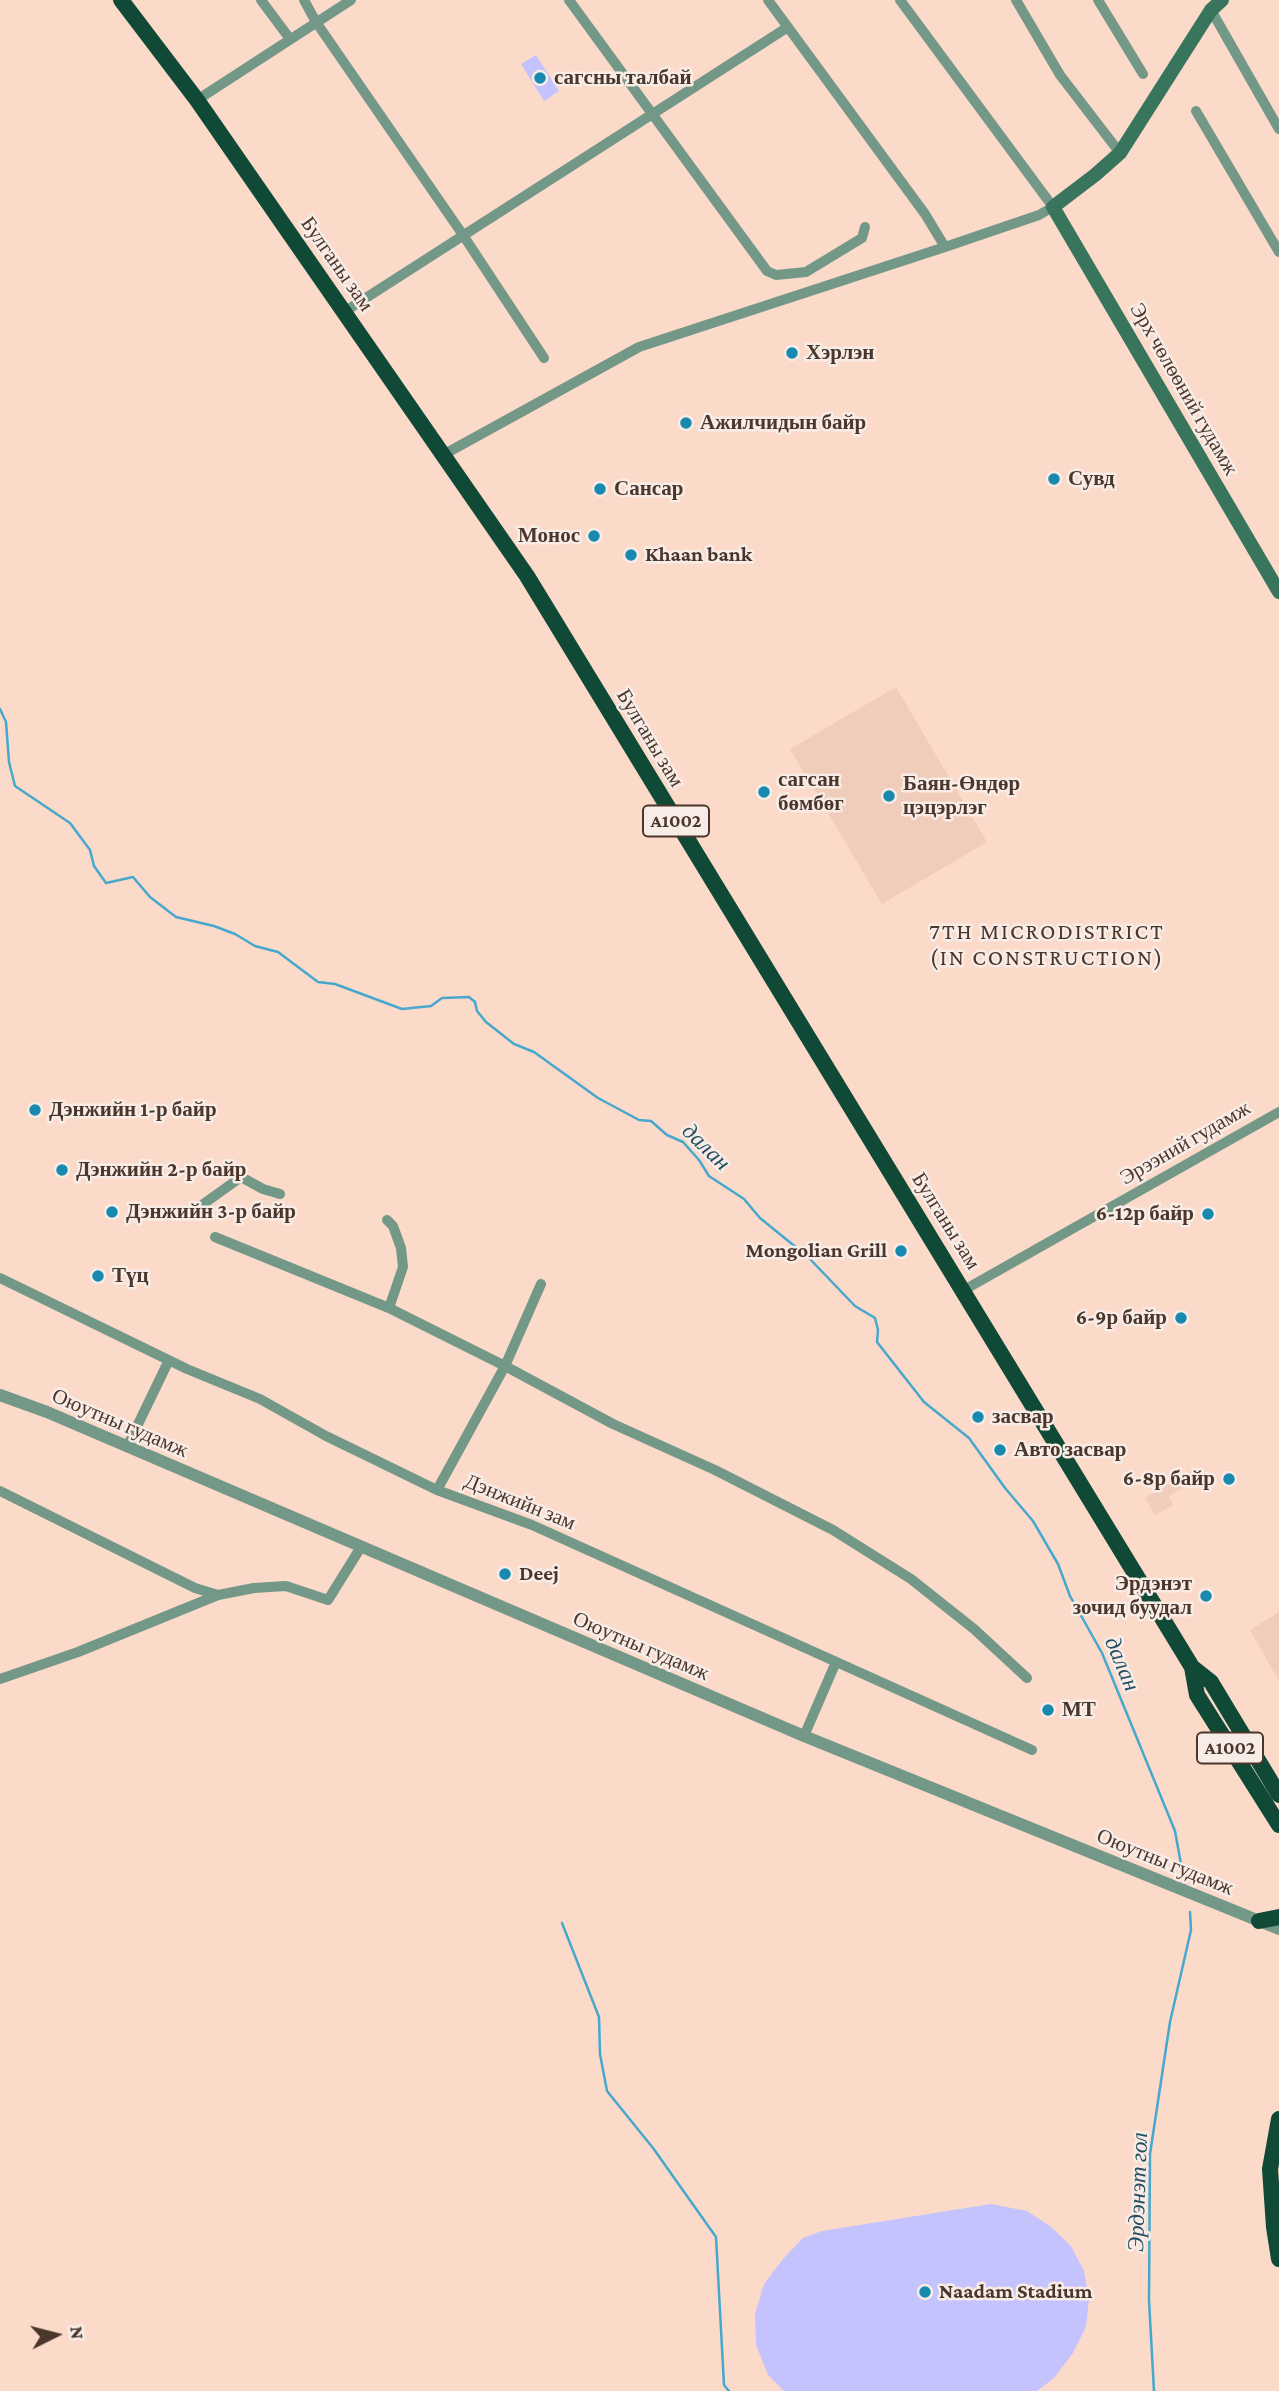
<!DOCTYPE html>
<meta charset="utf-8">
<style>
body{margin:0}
#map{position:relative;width:1279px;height:2391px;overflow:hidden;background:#fbdaca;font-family:"Crimson Pro",serif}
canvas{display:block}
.north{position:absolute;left:21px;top:2300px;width:70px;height:70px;-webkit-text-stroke:5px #f8ece7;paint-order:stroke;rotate:84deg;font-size:19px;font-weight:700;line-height:28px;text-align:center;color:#4b362b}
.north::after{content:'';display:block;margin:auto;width:24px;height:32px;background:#4b362b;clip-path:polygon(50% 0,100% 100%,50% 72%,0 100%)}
</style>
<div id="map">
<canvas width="1279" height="2391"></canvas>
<div class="north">N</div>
</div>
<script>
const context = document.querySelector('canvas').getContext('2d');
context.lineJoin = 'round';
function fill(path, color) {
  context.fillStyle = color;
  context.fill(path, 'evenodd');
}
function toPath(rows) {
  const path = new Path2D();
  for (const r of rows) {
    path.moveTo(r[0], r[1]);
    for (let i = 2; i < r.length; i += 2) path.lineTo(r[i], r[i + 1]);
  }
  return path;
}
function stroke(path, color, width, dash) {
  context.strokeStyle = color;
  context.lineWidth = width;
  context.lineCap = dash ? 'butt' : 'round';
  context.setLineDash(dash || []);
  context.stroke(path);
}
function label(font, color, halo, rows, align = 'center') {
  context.font = font + ' "Crimson Pro",serif';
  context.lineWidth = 5;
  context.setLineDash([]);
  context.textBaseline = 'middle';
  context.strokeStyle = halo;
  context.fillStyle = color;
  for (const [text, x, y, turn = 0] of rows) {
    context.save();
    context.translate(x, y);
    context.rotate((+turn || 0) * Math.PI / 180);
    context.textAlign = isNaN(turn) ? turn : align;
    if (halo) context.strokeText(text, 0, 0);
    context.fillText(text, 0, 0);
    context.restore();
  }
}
const built = toPath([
 [896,687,987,842,882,904,790,749],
 [1196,1468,1201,1477,1169,1496,1173,1505,1155,1515,1145,1498],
 [1279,1612,1279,1681,1250,1630]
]);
const green = toPath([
 [536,55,559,91,544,101,521,64],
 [991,2204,1027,2211,1050,2226,1071,2246,1084,2271,1089,2299,1086,2327,1073,2353,1054,2378,1037,2391,784,2391,768,2375,756,2345,755,2314,764,2284,783,2259,803,2238,822,2231]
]);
const stream = toPath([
 [0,709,6,722,9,762,15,786,70,823,90,850,94,866,106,883,133,877,150,897,176,917,214,926,235,934,255,946,278,952,318,982,335,984,402,1009,431,1006,442,998,469,997,475,1002,477,1011,486,1022,514,1044,534,1052,598,1098,639,1120,651,1121,667,1135,683,1142,699,1160,709,1176,744,1199,760,1218,808,1257,855,1306,875,1318,878,1330,877,1342,924,1402,969,1438,1005,1488,1033,1521,1058,1564,1070,1596,1102,1653,1175,1831,1185,1886],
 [562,1923,599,2017,600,2054,607,2091,653,2148,716,2237,724,2385,729,2391],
 [1154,2391,1149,2300,1150,2154,1170,2022,1191,1930,1190,1912]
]);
const minor = toPath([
 [261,0,290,39],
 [304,0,316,22,463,235,544,358],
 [569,0,767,271,776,275,806,272,862,238,865,227],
 [768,0,925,214,945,247,1039,215,1053,207,900,0],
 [1016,0,1060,75,1120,153],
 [1098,0,1143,74],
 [1211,10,1279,129],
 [197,100,351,0],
 [1196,111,1279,252],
 [344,312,788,27],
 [443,455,639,347,945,247],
 [202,1205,241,1177,263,1189,280,1194],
 [387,1220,393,1226,401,1248,403,1267,389,1308],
 [215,1237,389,1308,505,1366,613,1424,715,1470,833,1530,911,1579,974,1629,1027,1678],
 [0,1278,187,1369,260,1399,326,1436,437,1490,532,1525,1032,1750],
 [964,1290,1279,1112],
 [127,1447,169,1360],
 [437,1490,505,1366,541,1284],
 [0,1491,195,1588,218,1595],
 [0,1679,78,1652,218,1595,254,1588,286,1586,328,1600,361,1547],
 [804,1736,836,1662]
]);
const tertiary = toPath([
 [0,1395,47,1412,804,1736,1279,1929]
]);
const secondary = toPath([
 [1222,0,1211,10,1120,153,1095,175,1053,207,1279,592]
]);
const trunk = toPath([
 [121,0,197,100,527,576,1192,1667,1211,1682,1279,1795],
 [1192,1667,1197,1695,1279,1825],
 [1259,1921,1279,1917],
 [1279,2119,1270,2169,1274,2227,1279,2259]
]);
const markers = [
 [540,78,7,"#198aaf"],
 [792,353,7,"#198aaf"],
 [686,423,7,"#198aaf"],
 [1054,479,7,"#198aaf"],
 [600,489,7,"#198aaf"],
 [594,536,7,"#198aaf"],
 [631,555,7,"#198aaf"],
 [764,792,7,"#198aaf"],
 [889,796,7,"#198aaf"],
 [35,1110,7,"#198aaf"],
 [62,1170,7,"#198aaf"],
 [112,1212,7,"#198aaf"],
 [1208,1214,7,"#198aaf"],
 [901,1251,7,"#198aaf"],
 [98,1276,7,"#198aaf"],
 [1181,1318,7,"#198aaf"],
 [978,1417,7,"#198aaf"],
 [1000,1450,7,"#198aaf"],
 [1229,1479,7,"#198aaf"],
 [505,1574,7,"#198aaf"],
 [1206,1596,7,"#198aaf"],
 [1048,1710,7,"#198aaf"],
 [925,2292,7,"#198aaf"]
];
const shields = [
 [676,821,66],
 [1230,1748,66]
];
const shieldNames = [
 ["A1002",676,821],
 ["A1002",1230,1748]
];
const poiNames = [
 ["сагсны талбай",554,78],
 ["Хэрлэн",806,353],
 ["Ажилчидын байр",700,423],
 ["Сувд",1068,479],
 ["Сансар",614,489],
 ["Монос",580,536,"right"],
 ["Khaan bank",645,555],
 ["сагсан",778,780],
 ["бөмбөг",778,804],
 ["Баян-Өндөр",903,784],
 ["цэцэрлэг",903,808],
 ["Дэнжийн 1-р байр",49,1110],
 ["Дэнжийн 2-р байр",76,1170],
 ["Дэнжийн 3-р байр",126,1212],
 ["6-12р байр",1194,1214,"right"],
 ["Mongolian Grill",887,1251,"right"],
 ["Түц",112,1276],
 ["6-9р байр",1167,1318,"right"],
 ["засвар",992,1417],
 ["Авто засвар",1014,1450],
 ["6-8р байр",1215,1479,"right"],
 ["Deej",519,1574],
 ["Эрдэнэт",1192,1584,"right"],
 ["зочид буудал",1192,1608,"right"],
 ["МТ",1062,1710],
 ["Naadam Stadium",939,2292]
];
const streetNames = [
 ["Булганы зам",337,264,55],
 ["Эрх чөлөөний гудамж",1184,389,60],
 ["Булганы зам",650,738,59],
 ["Эрээний гудамж",1185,1143,-30],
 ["Булганы зам",946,1221,58],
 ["Оюутны гудамж",120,1423,23],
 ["Дэнжийн зам",520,1502,22],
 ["Оюутны гудамж",641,1646,23],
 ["Оюутны гудамж",1165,1862,22]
];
const neighbourhoodNames = [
 ["7TH MICRODISTRICT",1047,932],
 ["(IN CONSTRUCTION)",1047,958]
];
const waterNames = [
 ["далан",706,1147,44],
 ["далан",1122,1664,67],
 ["Эрдэнэт гол",1138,2192,-88]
];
fill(built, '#f0ccba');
fill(green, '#c5c3fd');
stroke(stream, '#46a8cd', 2.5);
stroke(minor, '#739888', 10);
stroke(tertiary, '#739888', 12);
stroke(secondary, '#39745d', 14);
stroke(trunk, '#104a37', 16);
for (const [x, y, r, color] of markers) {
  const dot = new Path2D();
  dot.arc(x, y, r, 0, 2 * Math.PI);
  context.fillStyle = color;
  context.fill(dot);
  stroke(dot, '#f8ece7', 2.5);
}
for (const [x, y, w] of shields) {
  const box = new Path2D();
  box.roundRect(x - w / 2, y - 15.5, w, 31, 5);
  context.fillStyle = '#f8ece7';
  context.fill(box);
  stroke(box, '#4b362b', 2);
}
label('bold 19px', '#4b362b', null, shieldNames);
label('bold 21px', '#4b362b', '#f8ece7', poiNames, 'left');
label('21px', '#4b362b', '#f8ece7', streetNames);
context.letterSpacing = '2px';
label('23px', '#4b362b', '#f8ece7', neighbourhoodNames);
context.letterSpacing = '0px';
label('italic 23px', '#265061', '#f8ece7', waterNames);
</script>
